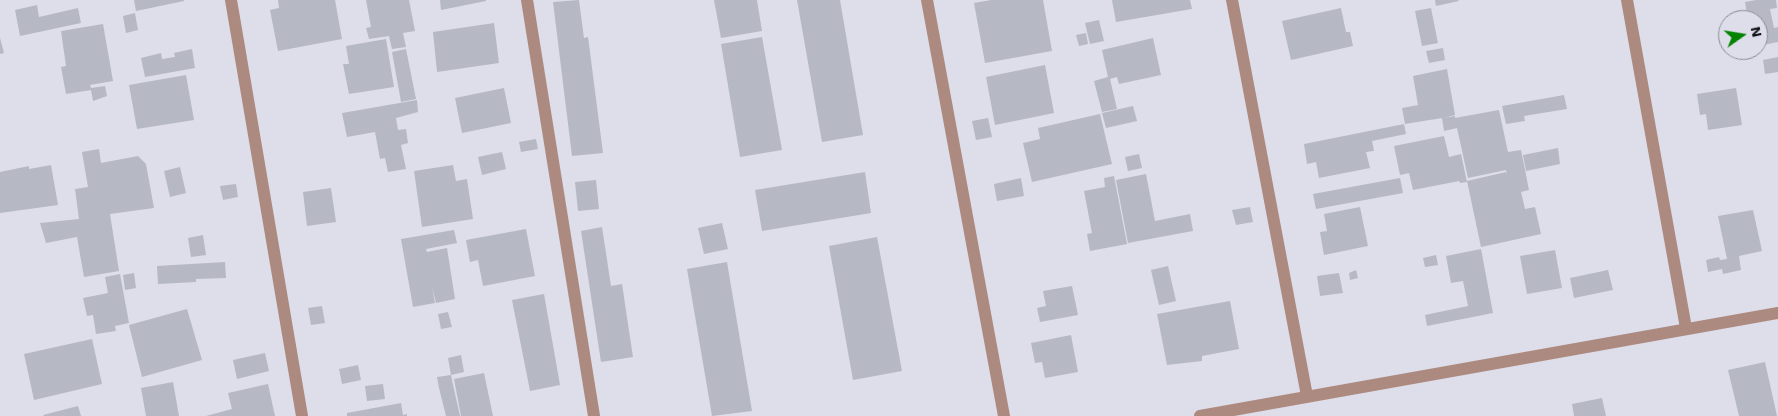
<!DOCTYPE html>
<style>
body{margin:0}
#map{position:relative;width:1778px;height:416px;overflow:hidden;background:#dddeea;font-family:"Work Sans",sans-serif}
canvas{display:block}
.north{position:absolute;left:1718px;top:10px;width:50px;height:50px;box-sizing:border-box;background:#dddeea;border:1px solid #8c8d96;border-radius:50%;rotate:77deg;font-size:14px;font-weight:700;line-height:20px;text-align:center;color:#121317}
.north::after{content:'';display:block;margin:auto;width:18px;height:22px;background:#038300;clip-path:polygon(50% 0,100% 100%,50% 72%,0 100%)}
</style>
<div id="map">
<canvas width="1778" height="416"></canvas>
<div class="north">N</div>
</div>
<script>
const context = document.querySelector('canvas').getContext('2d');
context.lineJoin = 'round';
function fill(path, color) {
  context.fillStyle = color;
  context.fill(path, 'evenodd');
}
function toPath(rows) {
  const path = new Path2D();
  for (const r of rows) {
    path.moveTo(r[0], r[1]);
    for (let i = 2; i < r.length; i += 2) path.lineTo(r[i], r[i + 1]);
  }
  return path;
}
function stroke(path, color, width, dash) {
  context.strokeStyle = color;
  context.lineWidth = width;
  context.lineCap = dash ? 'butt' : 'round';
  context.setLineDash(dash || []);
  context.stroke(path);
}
const building = toPath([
 [134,0,184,0,184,1,136,11],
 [278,0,335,0,342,39,278,51,270,10,279,8],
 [366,0,409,0,415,31,403,33,406,47,392,49,389,36,369,39,366,28,371,27],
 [440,0,486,0,486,1,441,10],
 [579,0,584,38,588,37,603,153,572,156,553,2],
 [714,0,757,0,762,31,721,38],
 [797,0,840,0,863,135,822,142],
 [991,0,1043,0,1052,51,985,63,974,3],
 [1112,0,1190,0,1192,9,1116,22],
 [1435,0,1458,0,1459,1,1436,6],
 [1756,0,1776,0,1777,8,1770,9,1774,28,1778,27,1778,42,1758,46,1758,20,1748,20,1745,2],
 [37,5,39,17,78,8,81,23,20,36,15,10],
 [1341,8,1346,32,1350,32,1353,46,1291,60,1282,21],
 [1431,8,1438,43,1422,46,1415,11],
 [135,13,138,30,126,33,123,16],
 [1099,20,1104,41,1090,44,1085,23],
 [494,23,499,63,437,72,433,32],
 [103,24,113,81,90,85,91,88,105,86,107,96,93,101,91,90,66,94,61,67,66,66,61,31],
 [1086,33,1088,44,1079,46,1076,35],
 [762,37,782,150,740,157,721,44],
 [0,38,4,53,0,54],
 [1153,38,1161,75,1119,84,1117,77,1110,79,1117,109,1102,112,1094,81,1108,77,1102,50],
 [386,39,394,87,349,94,343,64,349,64,346,46],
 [1443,48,1445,60,1429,63,1426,51],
 [192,49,195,68,145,77,141,58,161,53,162,59,175,57,174,53],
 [406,49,416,99,401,102,392,52],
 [1778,57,1778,72,1765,74,1763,60],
 [1045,65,1054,113,995,125,986,77],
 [1447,69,1455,115,1444,118,1455,116,1455,118,1499,110,1508,152,1521,150,1529,190,1521,192,1525,209,1535,207,1541,234,1481,247,1467,181,1506,172,1507,175,1506,170,1468,178,1457,128,1444,131,1442,118,1405,124,1402,108,1418,105,1413,76],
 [186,75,194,120,137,129,129,85],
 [504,88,511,123,462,133,455,98],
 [1736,88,1742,125,1708,130,1706,114,1700,115,1697,94],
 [1564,95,1567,109,1524,116,1525,121,1506,124,1502,106],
 [417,100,418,112,396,118,398,130,406,129,408,143,401,145,406,169,388,172,385,158,380,159,375,132,347,137,342,113],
 [1133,106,1137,121,1106,128,1102,113],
 [1100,114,1112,164,1032,182,1023,143,1040,139,1038,128],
 [988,118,992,137,976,140,972,121],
 [1404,124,1406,134,1372,141,1374,151,1366,152,1370,168,1319,178,1316,162,1307,164,1304,144],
 [1444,136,1449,157,1461,154,1467,182,1460,183,1459,181,1413,190,1409,173,1400,175,1394,146],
 [536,139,538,149,521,152,519,142],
 [1558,148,1560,164,1526,171,1523,155],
 [99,149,101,163,138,156,146,164,154,208,110,214,119,271,84,277,77,237,46,243,40,223,79,219,75,189,88,187,82,152],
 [502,152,506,169,482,175,478,157],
 [1139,154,1142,168,1128,171,1125,157],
 [51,165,58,205,0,213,0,172,29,166,29,169],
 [453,165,456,181,467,179,473,219,422,227,414,171],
 [180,167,186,193,170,197,164,171],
 [865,172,871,213,762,231,755,190],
 [1146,174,1155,221,1190,214,1193,231,1128,243,1116,180],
 [1114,176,1127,244,1090,251,1087,234,1092,233,1084,191,1105,187,1104,178],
 [1021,178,1024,196,997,201,994,184],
 [1400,178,1403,193,1316,209,1313,194],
 [596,180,599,209,578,211,575,182],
 [236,184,238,197,223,200,220,186],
 [331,188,336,222,307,226,303,192],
 [1250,207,1253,222,1236,225,1232,210],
 [1360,207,1368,246,1324,255,1320,232,1327,231,1324,214],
 [1753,210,1762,251,1739,256,1741,270,1723,274,1722,269,1708,272,1706,260,1719,257,1720,260,1727,259,1718,216],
 [722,223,728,249,704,254,698,228],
 [602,227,611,286,622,284,633,357,601,362,581,231],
 [526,229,535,276,483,286,478,260,470,262,466,240],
 [454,230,457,243,426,249,427,252,447,248,455,299,436,303,432,287,435,303,413,307,401,239],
 [203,235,206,255,191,257,188,238],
 [877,237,902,371,853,380,829,246],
 [1481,249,1493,313,1427,326,1425,315,1468,306,1463,281,1451,283,1446,256],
 [1555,250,1562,288,1527,294,1520,256],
 [1436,255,1438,265,1425,267,1423,258],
 [225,262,226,278,196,279,196,282,158,284,157,266],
 [727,262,752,411,712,416,687,269],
 [1168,266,1176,301,1159,305,1151,270],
 [1356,270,1358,278,1350,280,1349,273],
 [1608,270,1613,290,1574,298,1570,278],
 [134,273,136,288,125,290,123,275],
 [1339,273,1343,293,1320,296,1317,276],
 [120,274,129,323,115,326,116,331,96,334,93,315,87,316,83,298,108,293,105,277],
 [1072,286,1078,315,1040,322,1037,308,1046,306,1043,291],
 [544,294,560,385,530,391,512,300],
 [1230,301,1239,349,1202,356,1202,361,1167,365,1157,314],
 [322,306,325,323,311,325,308,308],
 [187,309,202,360,142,377,129,325],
 [448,312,452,327,441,329,438,314],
 [1071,335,1078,372,1045,378,1042,362,1035,363,1031,343],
 [92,339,102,384,34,400,24,354],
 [265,353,269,371,237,379,233,360],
 [461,355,464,372,451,375,448,358],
 [1765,362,1777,416,1739,416,1728,370],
 [358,365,361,380,342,384,339,369],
 [484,373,493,416,461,416,454,379],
 [451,375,453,385,460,416,446,416,439,388,437,377],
 [173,382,179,416,146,416,141,388],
 [268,384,275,416,206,416,232,409,228,393],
 [383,384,385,399,367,401,365,386],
 [1602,398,1606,416,1574,416,1572,404],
 [401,403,403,415,407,414,407,416,347,416,347,413],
 [78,406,81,416,44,416,43,415]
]);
const minor = toPath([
 [231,0,302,416],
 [527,0,594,416],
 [927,0,1004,416],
 [1232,0,1307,396],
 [1627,0,1686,328],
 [1200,416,1778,313]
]);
fill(building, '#b6b8c3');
stroke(minor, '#ad8a80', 12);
</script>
